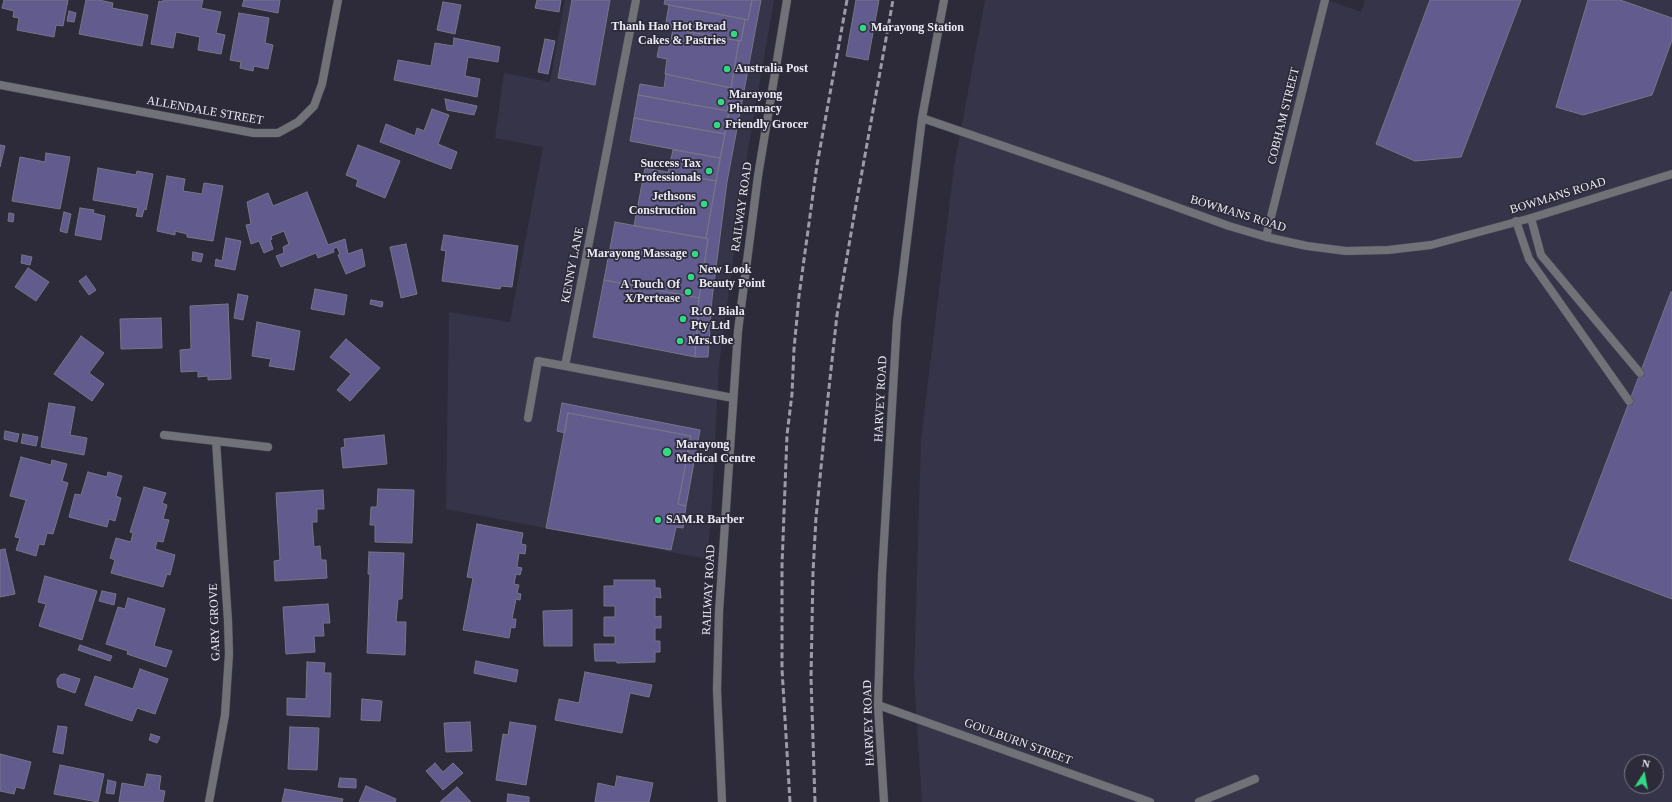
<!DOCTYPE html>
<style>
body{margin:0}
#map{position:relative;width:1672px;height:802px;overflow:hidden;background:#2d2b3a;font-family:"Times New Roman",serif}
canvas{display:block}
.north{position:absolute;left:1624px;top:754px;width:40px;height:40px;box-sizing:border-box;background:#2d2b3a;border:1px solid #797784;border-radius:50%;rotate:11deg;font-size:11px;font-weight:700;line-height:16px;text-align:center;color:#ebeaf4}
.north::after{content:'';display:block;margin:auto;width:14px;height:18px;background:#33d882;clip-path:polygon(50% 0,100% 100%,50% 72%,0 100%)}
</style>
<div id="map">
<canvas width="1672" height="802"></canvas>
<div class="north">N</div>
</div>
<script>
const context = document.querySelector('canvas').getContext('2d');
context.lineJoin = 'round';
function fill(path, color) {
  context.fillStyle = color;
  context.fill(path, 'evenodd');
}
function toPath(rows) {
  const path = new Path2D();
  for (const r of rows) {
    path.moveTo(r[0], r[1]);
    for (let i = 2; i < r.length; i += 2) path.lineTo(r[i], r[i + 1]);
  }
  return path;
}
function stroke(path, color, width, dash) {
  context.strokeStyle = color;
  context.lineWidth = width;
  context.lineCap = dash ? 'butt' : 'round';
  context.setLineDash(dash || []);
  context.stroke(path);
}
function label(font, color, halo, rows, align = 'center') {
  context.font = font + ' "Times New Roman",serif';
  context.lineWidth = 3.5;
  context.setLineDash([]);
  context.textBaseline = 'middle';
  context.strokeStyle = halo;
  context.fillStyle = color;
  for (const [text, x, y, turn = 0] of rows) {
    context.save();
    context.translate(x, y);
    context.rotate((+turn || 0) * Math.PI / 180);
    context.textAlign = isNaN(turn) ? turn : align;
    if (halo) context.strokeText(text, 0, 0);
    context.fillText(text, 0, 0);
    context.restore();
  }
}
const built = toPath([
 [565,0,774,0,747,156,719,365,711,520,707,559,446,509,449,312,510,322,543,147,495,138,504,73,550,82],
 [985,0,1327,0,1361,12,1365,0,1672,0,1672,802,922,802,914,678,921,440,954,167],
 [1632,762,1656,762,1656,786,1632,786]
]);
const building = toPath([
 [4,0,68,0,63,26,56,25,54,37,17,30,19,18,13,17,14,11,2,8,4,0],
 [86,0,99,0,113,3,112,8,148,15,142,46,79,34,86,0],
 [163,0,203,0,201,8,221,12,216,33,225,35,221,54,198,50,200,37,176,32,173,48,151,44,159,1,163,2,163,0],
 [244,0,280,0,278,13,242,6,244,0],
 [537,0,561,0,559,12,535,8,537,0],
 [572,0,610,0,595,85,558,78,572,0],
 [665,0,752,0,748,20,664,4,665,0],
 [752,0,761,0,727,182,712,299,708,357,695,357,699,298,708,239,706,238,729,111,727,111,739,41,741,41,745,19,748,20,752,0],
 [856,0,879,0,868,60,846,56,856,0],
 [1430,0,1521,0,1461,157,1415,161,1376,144,1430,0],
 [1588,0,1620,0,1672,18,1672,40,1652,95,1583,115,1556,107,1588,0],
 [443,2,461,5,455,34,437,30,443,2],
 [669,5,745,19,741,41,665,28,669,5],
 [69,11,76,13,74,22,67,21,69,11],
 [239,13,269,18,265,43,273,45,268,69,254,66,253,71,240,68,241,62,230,60,239,13],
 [673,29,739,41,731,88,665,74,667,59,657,57,660,43,670,45,673,29],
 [454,38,500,47,498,62,468,57,465,76,480,79,477,97,394,80,398,60,431,66,435,43,453,46,454,38],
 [545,39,555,41,548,74,538,72,545,39],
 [666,74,731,88,727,111,638,95,640,84,664,88,666,74],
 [638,95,729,111,725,134,634,118,638,95],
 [445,99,477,106,474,115,447,110,445,99],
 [432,109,449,115,438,144,457,152,451,169,380,142,386,124,415,136,417,128,424,131,432,109],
 [634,118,725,134,720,158,630,141,634,118],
 [0,145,5,146,0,167,0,145],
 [358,145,400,161,385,198,356,186,358,180,346,175,358,145],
 [673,150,720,158,716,181,668,173,673,150],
 [46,153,70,157,60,209,12,201,20,157,45,162,46,153],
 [98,168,136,175,137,171,153,174,146,210,144,209,142,217,136,216,138,208,93,200,98,168],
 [645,168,716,181,706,238,634,226,645,168],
 [167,176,185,179,183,191,202,194,204,183,223,186,213,241,187,237,187,234,175,231,175,235,157,231,167,176],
 [307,192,328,245,345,239,348,254,362,249,365,266,346,274,338,255,340,254,337,247,333,249,334,252,318,258,316,253,281,267,276,256,284,253,283,247,289,244,284,231,271,236,272,239,270,240,273,249,264,253,259,241,251,244,246,225,251,224,247,202,268,193,273,206,307,192],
 [80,208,94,210,93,213,105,216,101,240,75,235,80,208],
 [64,212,71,214,67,233,60,231,64,212],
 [9,213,14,214,13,222,8,221,9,213],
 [615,222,708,239,699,298,604,280,615,222],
 [444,235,518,246,512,287,501,286,500,289,442,281,446,251,441,250,444,235],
 [226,238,241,241,235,270,215,266,216,259,222,261,226,238],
 [406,244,417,294,401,298,390,247,406,244],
 [193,252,203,254,201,262,192,260,193,252],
 [22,255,32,257,30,265,21,263,22,255],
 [28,268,49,282,36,301,15,287,28,268],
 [86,276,96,290,89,295,79,281,86,276],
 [604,280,699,298,695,357,593,337,604,280],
 [315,289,347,295,344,315,311,309,315,289],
 [1671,292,1672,292,1672,599,1569,560,1671,292],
 [238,294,248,296,243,320,234,318,238,294],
 [371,300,383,302,382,307,370,304,371,300],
 [228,304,231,379,208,380,208,376,198,377,198,371,181,372,180,350,191,349,190,306,228,304],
 [161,318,162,348,121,349,120,319,161,318],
 [257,322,300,331,294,370,269,366,271,359,252,356,257,322],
 [81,336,104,353,89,373,104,384,92,401,54,374,81,336],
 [346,339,380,368,350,401,337,390,351,374,330,357,346,339],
 [49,403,75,407,70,435,87,438,84,455,41,447,49,403],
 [562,403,700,430,686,506,678,504,691,436,568,413,565,433,557,431,562,403],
 [568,413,691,436,678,504,686,506,683,528,676,527,671,550,546,528,568,413],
 [5,431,19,434,17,442,4,439,5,431],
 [23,434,38,437,36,446,21,443,23,434],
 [384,435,387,464,343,468,341,448,345,447,344,439,384,435],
 [21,457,51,465,52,460,67,464,62,481,68,483,53,534,47,533,44,545,39,544,36,556,16,550,20,538,15,537,26,500,10,496,21,457],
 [88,472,107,477,108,472,122,476,116,496,121,498,115,521,109,519,107,527,69,517,75,494,81,495,88,472],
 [144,487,166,493,162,503,167,505,163,519,169,520,163,542,157,541,155,549,175,555,170,575,167,574,163,587,111,573,115,560,110,558,116,538,131,542,133,533,130,532,144,487],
 [378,489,414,490,412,543,375,542,375,525,370,525,371,507,377,507,378,489],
 [323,490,324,509,317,509,317,522,312,522,314,547,320,546,321,560,326,560,327,578,275,581,274,561,280,560,276,493,323,490],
 [477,524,523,533,521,544,526,545,525,554,519,553,517,567,522,568,520,575,516,574,514,584,519,585,517,593,521,594,520,600,516,599,512,619,516,619,515,628,511,627,509,638,463,630,473,578,467,577,477,524],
 [5,549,15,594,0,597,0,550,5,549],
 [369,552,404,553,402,599,398,599,396,622,406,622,405,655,367,653,370,574,368,574,369,552],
 [45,576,97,591,82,640,39,626,46,604,38,602,45,576],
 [614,580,655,580,655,588,660,588,661,598,655,597,655,617,661,616,661,628,655,628,655,641,660,641,660,652,655,652,655,662,617,663,616,661,595,661,594,644,615,644,615,636,604,636,604,617,615,617,615,606,604,606,604,586,614,586,614,580],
 [102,591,116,594,114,605,99,601,102,591],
 [128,598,165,609,154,646,172,651,166,667,127,654,128,651,106,644,118,607,125,609,128,598],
 [328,604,330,623,323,623,324,636,314,636,315,652,286,654,283,607,328,604],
 [572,610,572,646,544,646,543,611,572,610],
 [80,645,112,656,110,661,78,650,80,645],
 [476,661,518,670,516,682,474,673,476,661],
 [307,662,325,663,324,673,331,673,330,717,287,715,287,698,306,699,307,662],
 [140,669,168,679,155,714,137,708,132,721,85,705,95,676,133,689,140,669],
 [585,672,652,685,649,697,630,693,622,733,555,720,559,699,579,703,585,672],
 [64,674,80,679,75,693,58,687,57,683,57,679,60,675,64,674],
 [362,699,382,701,380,721,361,720,362,699],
 [470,722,472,751,446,752,444,723,470,722],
 [510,722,536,726,526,785,496,780,503,734,508,735,510,722],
 [58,726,67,727,63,754,53,752,58,726],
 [290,727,319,728,317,770,288,769,290,727],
 [151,734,160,737,157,743,149,740,151,734],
 [0,754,31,762,24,789,16,787,14,794,0,791,0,754],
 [435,763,443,772,453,763,463,773,443,790,426,771,435,763],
 [60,765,104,774,98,802,54,794,60,765],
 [147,774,161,776,159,790,165,791,163,802,119,802,122,783,144,787,147,774],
 [617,776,653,783,649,802,595,802,598,783,615,787,617,776],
 [340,778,356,779,356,788,338,787,340,778],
 [108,780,116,782,114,794,106,793,108,780],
 [366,786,396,799,395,802,359,802,366,786],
 [457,787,471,802,440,802,457,787],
 [285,789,343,799,342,802,282,802,285,789],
 [508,794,529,797,529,802,507,802,508,794]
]);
const service = toPath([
 [636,0,565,366,733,398],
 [1531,218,1541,255,1640,373],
 [1516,221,1529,259,1629,401],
 [528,418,538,361,565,366],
 [164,435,268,447]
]);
const minor = toPath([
 [0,85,254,133,278,133,298,122,314,106,322,84,338,0],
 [922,118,1105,181,1229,226,1266,237,1307,246,1346,251,1388,250,1431,245,1531,218,1672,174],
 [1266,237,1325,0],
 [878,705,1150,802],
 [209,802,225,715,229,654,228,621,216,441],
 [722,802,717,690,719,612,738,331,758,176,787,0],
 [884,802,878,705,882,575,897,321,922,118,944,0],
 [1199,802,1255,779]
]);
const rail = toPath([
 [790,802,782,669,782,565,787,435,792,394,794,349,799,296,817,165,847,0],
 [815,802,811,678,813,572,816,518,828,397,837,315,854,216,893,0]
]);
const markers = [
 [863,28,4,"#33d882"],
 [734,34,4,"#33d882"],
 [727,69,4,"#33d882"],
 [721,102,4,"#33d882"],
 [717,125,4,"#33d882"],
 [709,171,4,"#33d882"],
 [704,204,4,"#33d882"],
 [695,254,4,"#33d882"],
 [691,277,4,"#33d882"],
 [688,292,4,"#33d882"],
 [683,319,4,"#33d882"],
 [680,341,4,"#33d882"],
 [667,452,5,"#33d882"],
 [658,520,4,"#33d882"]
];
const poiNames = [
 ["Thanh Hao Hot Bread",726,27,"right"],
 ["Cakes & Pastries",726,41,"right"],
 ["Marayong Station",871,28],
 ["Australia Post",735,69],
 ["Marayong",729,95],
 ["Pharmacy",729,109],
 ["Friendly Grocer",725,125],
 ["Success Tax",701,164,"right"],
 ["Professionals",701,178,"right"],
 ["Jethsons",696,197,"right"],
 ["Construction",696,211,"right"],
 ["Marayong Massage",687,254,"right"],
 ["New Look",699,270],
 ["Beauty Point",699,284],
 ["A Touch Of",680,285,"right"],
 ["X/Pertease",680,299,"right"],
 ["R.O. Biala",691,312],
 ["Pty Ltd",691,326],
 ["Mrs.Ube",688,341],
 ["Marayong",676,445],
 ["Medical Centre",676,459],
 ["SAM.R Barber",666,520]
];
const streetNames = [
 ["ALLENDALE STREET",205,111,10],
 ["COBHAM STREET",1284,116,-76],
 ["BOWMANS ROAD",1558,196,-17],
 ["RAILWAY ROAD",742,207,-82],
 ["BOWMANS ROAD",1238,214,17],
 ["KENNY LANE",573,265,-79],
 ["HARVEY ROAD",881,399,-87],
 ["RAILWAY ROAD",709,590,-87],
 ["GARY GROVE",215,622,-92],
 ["HARVEY ROAD",869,723,-92],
 ["GOULBURN STREET",1018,742,20]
];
fill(built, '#363449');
fill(building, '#615b8e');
stroke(building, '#777586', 1);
stroke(service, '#484654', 9);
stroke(minor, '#484654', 9);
stroke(service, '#717178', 8);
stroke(minor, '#717178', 8);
stroke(rail, '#9d9ba7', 3, [6, 3]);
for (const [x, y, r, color] of markers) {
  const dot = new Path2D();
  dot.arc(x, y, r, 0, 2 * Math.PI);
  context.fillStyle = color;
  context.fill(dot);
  stroke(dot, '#2d2b3a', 1.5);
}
label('bold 12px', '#ebeaf4', '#2d2b3a', poiNames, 'left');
label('12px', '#ebeaf4', '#2d2b3a', streetNames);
</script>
